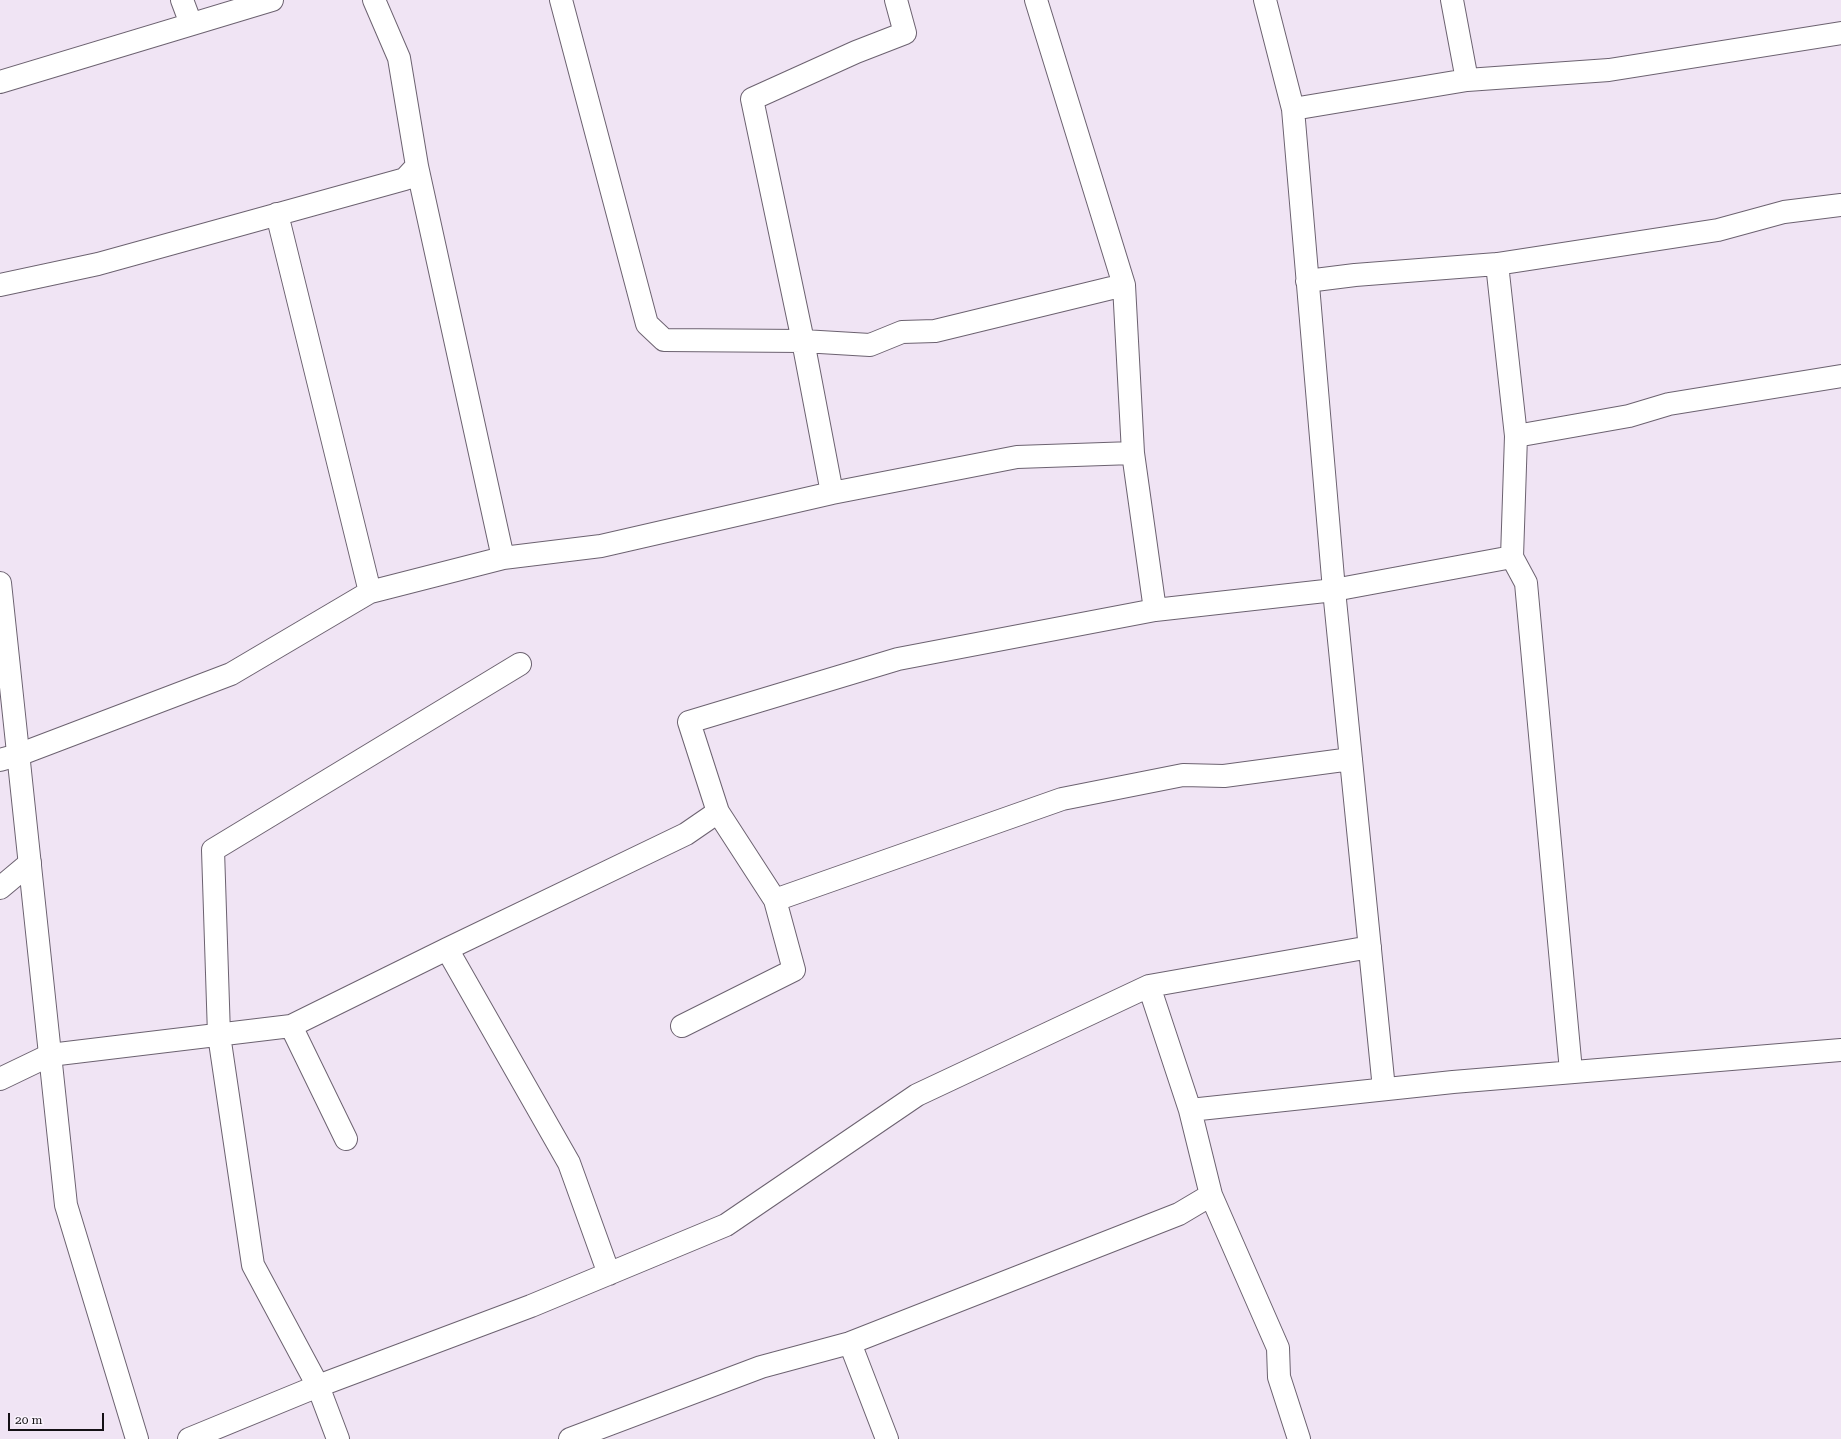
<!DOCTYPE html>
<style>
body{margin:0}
#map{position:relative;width:1841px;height:1439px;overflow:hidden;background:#f0e4f4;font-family:"Roboto Serif",serif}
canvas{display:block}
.scale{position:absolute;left:8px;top:1413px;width:96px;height:18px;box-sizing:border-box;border:2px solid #141015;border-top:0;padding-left:5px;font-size:12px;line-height:14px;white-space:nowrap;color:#141015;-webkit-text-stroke:3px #faf3fd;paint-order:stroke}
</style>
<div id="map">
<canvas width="1841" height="1439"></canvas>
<div class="scale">20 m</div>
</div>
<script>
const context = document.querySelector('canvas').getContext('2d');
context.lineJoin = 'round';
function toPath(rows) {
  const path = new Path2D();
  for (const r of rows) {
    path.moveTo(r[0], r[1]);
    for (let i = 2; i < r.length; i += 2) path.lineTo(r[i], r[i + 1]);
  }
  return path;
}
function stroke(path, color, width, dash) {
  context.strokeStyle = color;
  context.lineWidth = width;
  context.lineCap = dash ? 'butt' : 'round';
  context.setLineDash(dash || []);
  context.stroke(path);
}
const minor = toPath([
 [182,0,191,24],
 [561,0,647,324,664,340,803,341,870,345,902,332,935,331,1124,285],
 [1036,0,1124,285,1133,453,1155,610],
 [1265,0,1293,109,1334,590,1384,1089],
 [1452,0,1467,80],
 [0,82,272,0],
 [1293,109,1467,80,1609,70,1841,33],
 [417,166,503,558],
 [277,214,370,592],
 [1497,264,1516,436,1512,557,1526,583,1571,1071],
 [1307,281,1355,275,1497,264,1718,230,1784,212,1841,205],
 [0,285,98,264,405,179,417,166,399,58,374,0],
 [1516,436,1629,416,1669,404,1841,376],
 [832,493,803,341,752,99,856,52,905,33,896,0],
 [0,760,18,755,231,674,370,592,503,558,601,546,832,493,1017,457,1133,453],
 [0,888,30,863],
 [775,900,1062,799,1183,775,1224,776,1351,759],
 [447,949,569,1163,609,1274],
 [1149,986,1370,947],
 [291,1026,346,1139],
 [682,1026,794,970,775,900,718,812,689,722,898,659,1155,610,1334,590,1512,557],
 [0,1079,50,1055,291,1026,447,949,686,834,718,812],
 [1190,1110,1211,1195,1278,1348,1279,1377,1299,1439],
 [850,1343,887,1439],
 [189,1439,318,1386,531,1306,726,1225,917,1095,1149,986,1190,1110,1453,1082,1841,1050],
 [338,1439,318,1386,253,1265,219,1035,213,850,520,664],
 [570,1439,761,1367,850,1343,1179,1214,1211,1195]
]);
const tertiary = toPath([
 [0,583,66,1205,137,1439]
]);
stroke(minor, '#6c6270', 24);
stroke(tertiary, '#6c6270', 24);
stroke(minor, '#fff', 22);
stroke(tertiary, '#fff', 22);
</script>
